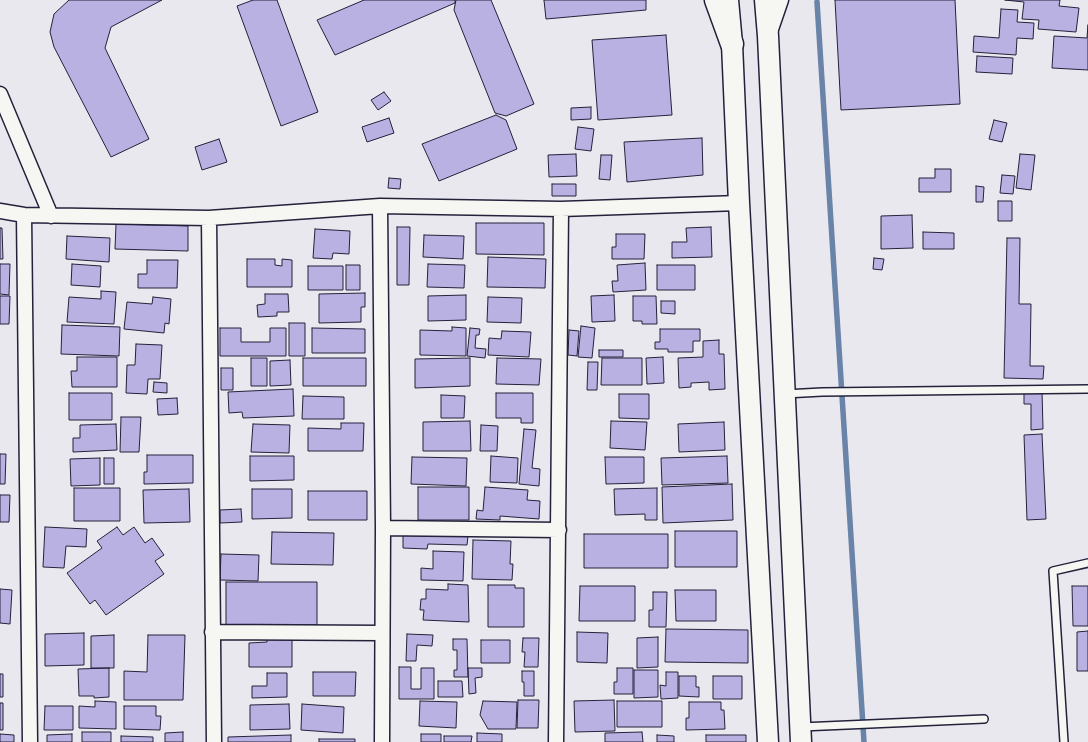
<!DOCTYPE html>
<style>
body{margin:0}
canvas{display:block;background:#eae8ef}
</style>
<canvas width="1088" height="742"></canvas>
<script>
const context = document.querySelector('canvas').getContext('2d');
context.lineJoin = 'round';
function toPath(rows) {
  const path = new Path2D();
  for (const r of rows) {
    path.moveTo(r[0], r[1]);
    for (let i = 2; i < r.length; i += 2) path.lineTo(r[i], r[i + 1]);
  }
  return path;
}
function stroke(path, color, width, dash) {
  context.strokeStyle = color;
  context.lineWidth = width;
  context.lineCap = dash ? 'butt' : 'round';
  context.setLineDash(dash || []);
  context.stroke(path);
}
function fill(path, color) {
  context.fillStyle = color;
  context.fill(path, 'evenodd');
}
const stream = toPath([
 [817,2,864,742]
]);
const building = toPath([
 [69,0,162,0,111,27,105,48,149,139,111,157,54,47,50,32,54,14,69,0],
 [253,0,277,0,318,112,281,126,237,6,253,0],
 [364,0,455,0,455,3,335,55,317,20,364,0],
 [456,0,491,0,534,104,506,116,495,113,454,10,456,0],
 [544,0,646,0,646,10,546,19,544,0],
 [835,0,955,0,960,104,841,110,835,0],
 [1005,0,1060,0,1059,6,1079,8,1076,32,1038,29,1039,20,1022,19,1024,2,1005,0],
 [1001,9,1018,10,1017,22,1034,23,1033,39,1017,38,1016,55,973,52,974,36,999,38,1001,9],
 [1088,25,1088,70,1052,68,1054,36,1087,38,1088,25],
 [666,35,672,115,598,120,592,40,666,35],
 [977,56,1013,58,1012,74,976,72,977,56],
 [384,92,391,101,378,110,371,100,384,92],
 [591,107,591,119,571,120,571,108,591,107],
 [496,115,506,120,517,149,439,181,422,144,496,115],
 [389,118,394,133,367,142,362,127,389,118],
 [994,120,1007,123,1002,142,989,139,994,120],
 [578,127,594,129,591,151,575,149,578,127],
 [702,138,703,175,627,182,624,142,702,138],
 [219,139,227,162,202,170,195,147,219,139],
 [576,154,577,176,549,177,548,155,576,154],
 [1020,154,1035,155,1031,190,1016,188,1020,154],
 [601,155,612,155,610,180,599,179,601,155],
 [935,169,951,169,951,192,919,192,919,178,935,178,935,169],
 [1002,175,1015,176,1013,194,1000,193,1002,175],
 [389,178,401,179,400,189,388,188,389,178],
 [552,184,576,184,576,196,552,196,552,184],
 [976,186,984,187,983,202,976,202,976,186],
 [998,201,1012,201,1012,221,998,221,998,201],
 [912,215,913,248,881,249,881,216,912,215],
 [476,223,544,223,544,255,476,254,476,223],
 [116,224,188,226,188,251,115,249,116,224],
 [397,227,410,227,409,285,397,285,397,227],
 [711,227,712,257,672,258,672,242,687,242,686,228,711,227],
 [0,228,2,228,3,259,0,259,0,228],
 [315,229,350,231,349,254,333,253,332,259,313,258,315,229],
 [923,232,954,233,954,249,923,249,923,232],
 [616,234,645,234,644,259,612,259,612,247,616,247,616,234],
 [424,235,464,236,463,259,423,257,424,235],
 [67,236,110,238,109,262,66,259,67,236],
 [1007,238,1020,238,1019,304,1031,304,1030,366,1044,366,1043,379,1004,378,1007,238],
 [488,257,546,259,545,288,487,287,488,257],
 [874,258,884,259,882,270,873,269,874,258],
 [247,259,275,259,275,265,282,266,282,259,292,260,292,287,247,287,247,259],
 [147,260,178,260,177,288,138,288,138,274,147,274,147,260],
 [645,263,646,290,613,292,612,281,618,281,617,265,645,263],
 [0,264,10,264,9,295,0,294,0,264],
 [72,264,101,266,100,287,71,285,72,264],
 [428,264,465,265,464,288,427,287,428,264],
 [346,265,360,265,360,290,346,290,346,265],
 [657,265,695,265,695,290,657,290,657,265],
 [308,266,343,266,343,290,308,290,308,266],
 [101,291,116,292,114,324,67,322,69,297,101,299,101,291],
 [365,293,365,307,361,307,361,322,319,323,319,294,365,293],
 [265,294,288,294,289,312,277,312,277,316,258,317,257,305,265,304,265,294],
 [466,295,466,320,428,321,428,296,466,295],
 [614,295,615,321,592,322,591,296,614,295],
 [0,296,10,296,9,324,0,324,0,296],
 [633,296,656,296,657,324,642,324,642,321,633,321,633,296],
 [153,297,171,299,169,324,165,323,164,333,124,329,127,302,152,304,153,297],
 [488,297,522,298,521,323,487,322,488,297],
 [661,301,675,301,675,314,661,313,661,301],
 [289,323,305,323,305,356,289,356,289,323],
 [62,325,120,327,119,356,61,354,62,325],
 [581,326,595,328,592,358,578,357,581,326],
 [452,327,466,328,466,356,420,355,420,330,452,331,452,327],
 [220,328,241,328,241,342,270,342,270,328,286,328,286,356,220,356,220,328],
 [312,328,365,329,365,353,312,353,312,328],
 [470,328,480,329,479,335,476,335,475,348,486,349,485,358,467,356,470,328],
 [660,329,700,329,700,341,693,341,693,352,668,352,668,349,655,349,655,342,660,342,660,329],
 [569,330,579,331,577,356,568,355,569,330],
 [502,331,531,332,529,357,488,355,489,338,501,339,502,331],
 [719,340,719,354,724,354,725,389,709,390,709,382,691,383,691,387,679,388,678,358,703,357,703,341,719,340],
 [136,344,162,345,160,379,148,379,147,394,126,393,127,365,135,365,136,344],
 [599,350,623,350,623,357,599,357,599,350],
 [77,357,117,357,117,387,72,387,71,371,77,371,77,357],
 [663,357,664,383,647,384,646,358,663,357],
 [251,358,267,358,267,386,251,386,251,358],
 [303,358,366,358,366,386,303,386,303,358],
 [470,358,470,386,415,388,415,359,470,358],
 [497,358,541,359,539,385,496,384,497,358],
 [602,358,642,358,642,385,601,385,602,358],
 [290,360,291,385,270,386,270,361,290,360],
 [588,362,598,362,597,390,587,390,588,362],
 [221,368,233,368,233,390,221,390,221,368],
 [154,382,167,383,167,393,153,392,154,382],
 [293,389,294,416,243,418,242,412,229,413,228,392,293,389],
 [1042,391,1043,429,1031,430,1031,404,1024,404,1024,392,1042,391],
 [69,393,112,393,112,420,69,420,69,393],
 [496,393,533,393,533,423,521,423,521,418,496,418,496,393],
 [619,394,649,394,649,419,619,418,619,394],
 [441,395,465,396,464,418,441,418,441,395],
 [303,396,344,397,344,419,302,419,303,396],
 [177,398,178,414,158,415,157,399,177,398],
 [121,417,141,417,139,452,120,452,121,417],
 [470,421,471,451,423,451,423,422,470,421],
 [611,421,647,422,645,450,610,448,611,421],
 [724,422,725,450,679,452,678,424,724,422],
 [341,423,364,423,363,451,308,451,308,428,341,429,341,423],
 [116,424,117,450,73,452,73,438,80,438,80,425,116,424],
 [253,424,290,425,289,453,251,452,253,424],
 [481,425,498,426,497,451,480,451,481,425],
 [524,429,536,430,532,468,540,469,539,486,519,484,524,429],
 [1042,434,1046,519,1027,520,1024,435,1042,434],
 [0,454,6,454,5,484,0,484,0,454],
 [147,455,193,455,193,483,144,484,144,472,147,472,147,455],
 [250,456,294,456,294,480,250,481,250,456],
 [491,456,518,458,517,483,490,482,491,456],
 [727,456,728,483,662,485,661,458,727,456],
 [412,457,467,458,466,486,411,484,412,457],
 [605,457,644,457,644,483,606,484,605,457],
 [100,458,100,485,71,486,70,459,100,458],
 [104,458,114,458,114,484,104,484,104,458],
 [732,484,733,520,663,523,662,487,732,484],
 [418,487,469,487,469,520,418,520,418,487],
 [485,487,528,490,527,500,540,501,539,519,500,516,500,520,476,519,477,510,483,511,485,487],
 [74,488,120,488,120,521,74,521,74,488],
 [657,488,657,520,645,520,645,514,615,515,614,489,657,488],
 [189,489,190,522,144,523,143,490,189,489],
 [252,489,292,489,292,518,252,519,252,489],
 [308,491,367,491,367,520,308,520,308,491],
 [0,495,10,495,9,522,0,522,0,495],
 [241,509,242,522,220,523,220,510,241,509],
 [45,527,87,529,86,547,66,546,64,568,43,567,45,527],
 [117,527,123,535,134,527,145,543,152,538,164,555,155,561,164,574,106,615,95,600,90,604,67,573,102,548,97,541,117,527],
 [675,531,737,531,737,567,675,567,675,531],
 [272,532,334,533,333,565,271,564,272,532],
 [403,533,468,536,467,545,428,544,427,549,403,548,403,533],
 [584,534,668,534,668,568,584,568,584,534],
 [473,540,511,541,510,564,513,564,512,580,472,579,473,540],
 [433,551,464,552,463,581,421,580,421,568,433,569,433,551],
 [221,554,259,555,258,581,220,580,221,554],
 [226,582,317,582,317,625,226,625,226,582],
 [448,584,468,585,469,622,423,620,424,610,420,610,421,599,426,599,426,589,448,590,448,584],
 [488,585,515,585,515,588,524,588,524,627,488,627,488,585],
 [580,586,635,586,635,621,579,621,580,586],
 [1072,586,1088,586,1088,626,1073,626,1072,586],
 [0,589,12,590,10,624,0,623,0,589],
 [675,590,716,590,716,621,676,621,675,590],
 [653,592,667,592,666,627,649,627,649,610,653,610,653,592],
 [666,629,748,630,748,663,665,662,666,629],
 [1088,631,1088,671,1077,671,1077,632,1088,631],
 [577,632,608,633,607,663,577,662,577,632],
 [84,633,84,665,45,666,45,634,84,633],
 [407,634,433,635,432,646,417,645,416,661,406,661,407,634],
 [114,635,114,668,91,668,91,636,114,635],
 [148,635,185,635,183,700,124,700,124,671,147,672,148,635],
 [292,636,292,667,249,667,249,643,267,642,267,637,292,636],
 [658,637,658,667,637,668,637,638,658,637],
 [523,638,539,638,538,667,524,667,525,652,522,652,523,638],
 [453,639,467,639,468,677,454,677,454,670,457,670,457,650,453,650,453,639],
 [481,640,510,640,510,663,481,663,481,640],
 [399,667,411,667,411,689,421,689,421,668,434,668,434,699,399,699,399,667],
 [109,668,109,697,94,698,94,696,79,696,78,669,109,668],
 [468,668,482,668,482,677,475,678,476,693,469,694,468,668],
 [617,668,633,668,633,694,614,694,614,682,617,682,617,668],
 [634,670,658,670,658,697,634,698,634,670],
 [522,671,534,671,534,696,524,696,524,682,522,682,522,671],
 [313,672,356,672,355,696,313,696,313,672],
 [666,672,678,672,678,698,661,699,660,685,666,686,666,672],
 [267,673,287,673,287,697,252,698,252,686,267,686,267,673],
 [0,674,3,674,3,697,0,697,0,674],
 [679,676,696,676,696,687,699,687,699,697,679,696,679,676],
 [713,676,742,676,742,699,713,699,713,676],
 [438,681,462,681,463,697,438,697,438,681],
 [518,700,539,700,538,728,517,728,518,700],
 [614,700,615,731,575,732,574,701,614,700],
 [95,701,116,702,116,729,79,728,79,706,95,707,95,701],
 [420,701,457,702,456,728,419,726,420,701],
 [483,701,517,702,516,729,488,729,480,715,483,701],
 [617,701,662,701,662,727,617,727,617,701],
 [689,702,721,702,721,710,724,710,725,729,686,730,686,718,689,718,689,702],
 [0,703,3,703,3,730,0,730,0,703],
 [289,704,290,729,250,730,250,705,289,704],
 [302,704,344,707,343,733,301,730,302,704],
 [45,706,73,706,73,730,44,730,45,706],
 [124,706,156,706,156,716,161,716,160,730,124,729,124,706],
 [82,732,111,732,111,742,82,742,82,732],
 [183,732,183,742,165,742,165,733,183,732],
 [642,732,643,742,605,742,605,733,642,732],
 [477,733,502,734,502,742,477,742,477,733],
 [0,734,14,735,14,742,0,742,0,734],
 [72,734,72,742,47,742,47,735,72,734],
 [421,734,441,734,441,742,421,742,421,734],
 [291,735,291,742,228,742,228,737,291,735],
 [657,735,674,736,674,742,657,742,657,735],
 [706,735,746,735,746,742,706,742,706,735],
 [121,736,153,737,153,742,121,742,121,736],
 [444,736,472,736,471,742,444,742,444,736],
 [319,739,355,739,355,742,319,742,319,739]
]);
const lane = toPath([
 [785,394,822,392,1088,389],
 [801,727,984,719],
 [1064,742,1053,571,1088,563]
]);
const street = toPath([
 [770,32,781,0],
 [0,94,51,216],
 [380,206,383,528,382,742],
 [0,211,24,215,209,218,380,206,561,209,739,203],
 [24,215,30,742],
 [209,218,214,742],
 [383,528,559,530],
 [212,632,382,633],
 [556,742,561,209]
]);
const secondary = toPath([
 [728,0,732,44,739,203,768,742],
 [765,0,768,36,801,742]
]);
const highway = toPath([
 [716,0,732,44]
]);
stroke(stream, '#6983a9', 5.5);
fill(building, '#bab1e3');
stroke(building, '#22223b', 1);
stroke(lane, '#22223b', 10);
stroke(street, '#22223b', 17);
stroke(secondary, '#22223b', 23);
stroke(highway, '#22223b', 25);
stroke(lane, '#f6f6f2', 7);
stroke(street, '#f6f6f2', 14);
stroke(secondary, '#f6f6f2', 20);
stroke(highway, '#f6f6f2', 22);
</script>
